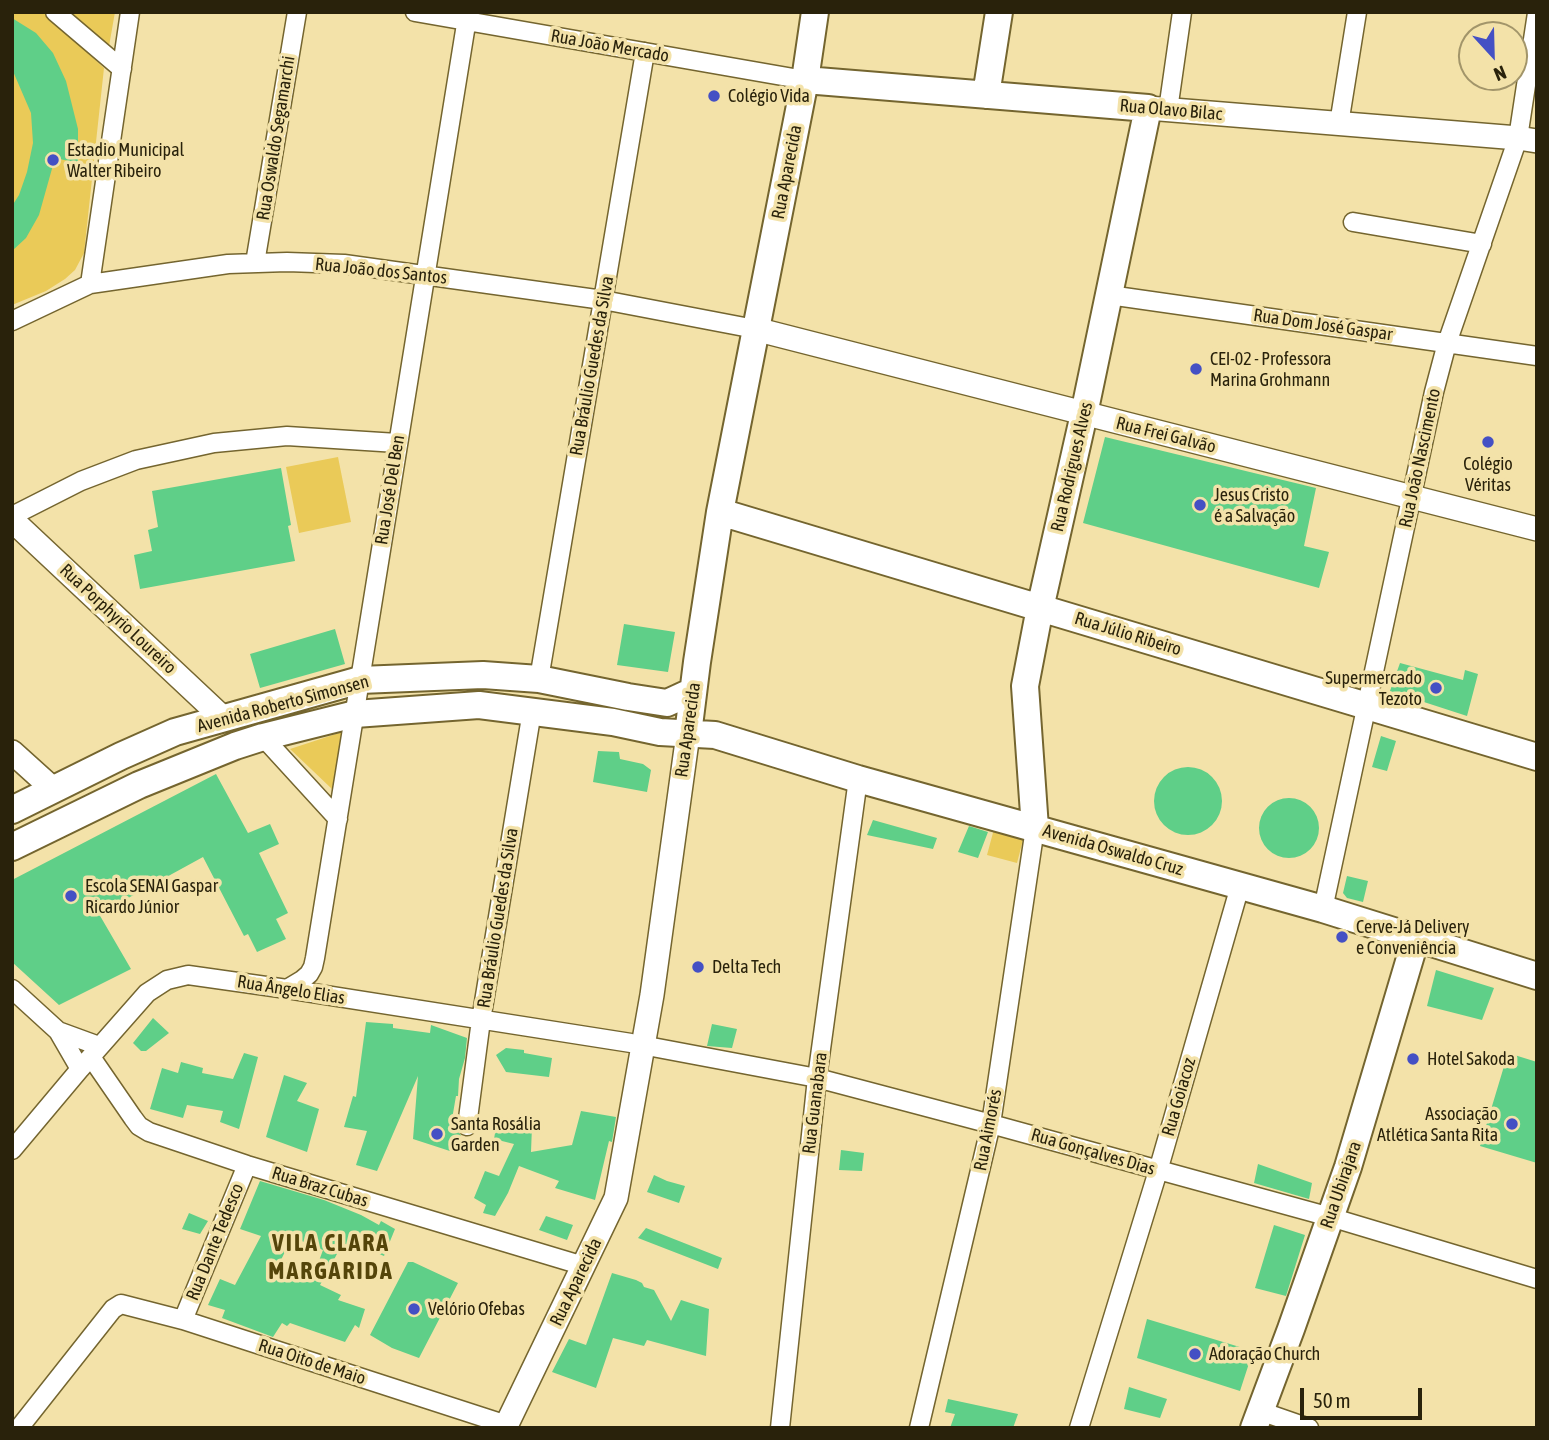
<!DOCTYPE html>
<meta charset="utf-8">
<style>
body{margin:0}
#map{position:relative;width:1549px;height:1440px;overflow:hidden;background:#f3e2a9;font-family:"Asap Condensed",sans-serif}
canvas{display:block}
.frame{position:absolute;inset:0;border:14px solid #29220b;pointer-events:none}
.north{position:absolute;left:1458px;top:21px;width:70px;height:70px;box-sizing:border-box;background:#f3e2a9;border:2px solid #a2956a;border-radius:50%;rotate:158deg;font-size:19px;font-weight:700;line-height:28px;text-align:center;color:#29220b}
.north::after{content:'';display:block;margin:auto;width:24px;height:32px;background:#4450c4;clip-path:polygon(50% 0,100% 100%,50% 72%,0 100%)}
.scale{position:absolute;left:1300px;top:1388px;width:122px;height:32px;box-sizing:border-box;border:4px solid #29220b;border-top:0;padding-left:9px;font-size:21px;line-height:24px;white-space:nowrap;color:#29220b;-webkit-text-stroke:5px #f3e2a9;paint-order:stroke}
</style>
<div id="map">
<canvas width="1549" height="1440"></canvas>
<div class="frame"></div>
<div class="north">N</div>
<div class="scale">50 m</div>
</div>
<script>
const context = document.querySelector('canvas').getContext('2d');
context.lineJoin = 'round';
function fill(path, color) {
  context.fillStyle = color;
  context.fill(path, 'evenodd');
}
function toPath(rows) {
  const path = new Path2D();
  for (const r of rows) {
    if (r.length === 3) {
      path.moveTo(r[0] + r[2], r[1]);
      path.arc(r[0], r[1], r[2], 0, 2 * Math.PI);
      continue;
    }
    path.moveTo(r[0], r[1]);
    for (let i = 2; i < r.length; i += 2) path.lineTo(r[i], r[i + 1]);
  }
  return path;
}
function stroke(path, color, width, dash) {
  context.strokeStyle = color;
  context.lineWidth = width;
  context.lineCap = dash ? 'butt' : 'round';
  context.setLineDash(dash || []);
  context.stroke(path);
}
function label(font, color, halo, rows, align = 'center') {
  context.font = font + ' "Asap Condensed",sans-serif';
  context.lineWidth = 7;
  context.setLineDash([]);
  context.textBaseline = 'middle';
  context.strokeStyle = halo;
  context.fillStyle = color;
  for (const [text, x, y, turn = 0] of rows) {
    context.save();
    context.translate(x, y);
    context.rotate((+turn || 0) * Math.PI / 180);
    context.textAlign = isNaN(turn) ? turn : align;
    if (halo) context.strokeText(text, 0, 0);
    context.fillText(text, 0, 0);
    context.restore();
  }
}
const green = toPath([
 [12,12,43,12,104,68,84,253,75,270,65,279,46,291,12,305],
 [68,12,115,12,108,52],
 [338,457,351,522,299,533,286,467],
 [342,732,332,789,290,749],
 [994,829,1024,836,1017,863,987,855]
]);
const building = toPath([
 [12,18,36,33,53,53,66,81,78,129,78,163,55,158,39,215,26,238,12,251,12,206,19,195,27,172,33,143,31,113,12,69],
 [1105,437,1316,488,1304,546,1329,552,1319,588,1083,523],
 [281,468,291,525,288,526,295,561,140,589,134,555,152,551,148,530,158,527,152,491],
 [624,624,675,632,668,672,617,665],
 [335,629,345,664,260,688,250,654],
 [1400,663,1463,680,1465,670,1478,674,1467,716,1390,691],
 [1381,736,1396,741,1387,771,1372,767],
 [598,751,619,752,620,759,643,764,651,770,647,792,593,782],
 [1188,801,34],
 [216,774,248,833,270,824,279,844,259,853,288,913,276,919,286,939,257,952,248,934,244,936,203,857,99,914,131,969,59,1005,12,962,12,880],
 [1289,828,30],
 [873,820,937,838,933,849,867,835],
 [969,826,988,832,978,858,958,852],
 [1347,876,1368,881,1363,902,1347,898,1343,893],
 [1436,970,1494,988,1482,1020,1427,1006],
 [153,1018,169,1033,146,1051,141,1051,133,1043],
 [366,1022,393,1024,393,1028,430,1033,431,1025,467,1038,465,1058,459,1079,458,1096,456,1096,451,1125,456,1127,457,1131,461,1135,456,1153,413,1139,418,1076,377,1171,356,1165,367,1131,344,1127,353,1096,356,1097],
 [712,1024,737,1029,732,1048,707,1046],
 [506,1048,524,1050,524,1053,552,1058,549,1077,506,1072,496,1055],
 [244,1053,258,1057,239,1129,220,1122,223,1111,187,1105,183,1118,150,1109,162,1068,178,1073,181,1062,203,1068,202,1073,233,1079],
 [1508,1053,1537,1062,1537,1163,1480,1146],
 [284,1075,307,1083,297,1101,319,1109,307,1152,266,1137],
 [581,1111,616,1117,612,1142,609,1141,595,1200,555,1188,559,1181,519,1166,508,1193,495,1216,483,1213,486,1205,474,1198,485,1171,499,1176,514,1144,494,1139,498,1116,532,1126,531,1152,572,1145],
 [841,1150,864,1153,862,1171,839,1170],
 [1258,1164,1312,1183,1309,1199,1254,1183],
 [654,1175,667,1181,685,1186,679,1203,647,1192],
 [260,1181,324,1200,361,1215,379,1225,381,1221,395,1229,384,1256,365,1248,361,1252,343,1243,320,1285,341,1295,338,1300,365,1309,359,1328,355,1325,345,1342,290,1323,287,1326,282,1323,273,1337,222,1318,225,1310,208,1305,220,1279,235,1285,261,1236,240,1229],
 [292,1237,323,1250,312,1280,285,1268,288,1263,281,1260],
 [189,1213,208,1221,200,1234,182,1229],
 [546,1216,573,1225,567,1240,539,1230],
 [1274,1225,1305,1235,1286,1296,1255,1288],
 [646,1228,722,1258,718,1269,638,1238],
 [408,1262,413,1262,458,1283,419,1358,392,1348,370,1335],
 [612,1273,636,1280,642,1283,644,1287,654,1290,671,1321,681,1300,709,1309,706,1356,647,1340,644,1346,613,1338,596,1388,552,1372,569,1339,586,1345],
 [1147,1319,1253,1351,1240,1391,1137,1358],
 [1129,1387,1167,1399,1160,1418,1124,1409],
 [948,1399,1018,1414,1013,1428,950,1428,955,1414,945,1412]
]);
const path = toPath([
 [1469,1051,1474,1052]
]);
const minor = toPath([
 [55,12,122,69],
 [415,12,805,80],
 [1168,110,1182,12],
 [1339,124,1357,12],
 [1353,222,1482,244],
 [255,263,297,12],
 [90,284,130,12],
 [1109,295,1537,356],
 [12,321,90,284,228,264,287,262,344,264,603,300,755,329],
 [12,516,81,481,136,460,214,443,287,436,397,443],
 [539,679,645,52],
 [263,737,338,819],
 [1323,909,1434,392,1447,343,1518,138,1537,13],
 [12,989,58,1031,80,1069],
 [287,989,302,980,309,974,313,967,315,958,468,12],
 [58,1031,99,1046],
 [91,1057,133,1118,139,1126,149,1132,247,1165,584,1266],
 [467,1126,481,1020,532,711],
 [12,1150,80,1069,147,993,167,980,188,975,287,989,631,1043,817,1078,991,1124,1330,1217,1537,1279],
 [183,1320,247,1165],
 [1260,1411,1309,1428],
 [19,1428,113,1309,121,1304,183,1320,507,1425],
 [780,1428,817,1078,858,779],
 [919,1428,991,1124,1035,828],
 [1079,1428,1158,1171,1240,886]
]);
const tertiary = toPath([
 [1148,108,1518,138,1537,141],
 [755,329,1537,529],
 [12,520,223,718],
 [12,752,53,789],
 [505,1428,616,1198,652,995,688,734]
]);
const secondary = toPath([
 [805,80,1148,108,1084,414,1039,613,1025,686,1035,828],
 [986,95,999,12],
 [720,512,1537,757],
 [688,734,697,662,720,512,805,80,815,12],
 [12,810,121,756,175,732,360,680,483,675,539,679,628,697,667,703,693,691],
 [12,847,139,785,235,746,263,737,355,714,479,705,613,722,660,732,715,735,858,779,1323,909,1537,976],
 [1254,1428,1291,1329,1348,1167,1416,938]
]);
const markers = [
 [714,96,7,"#4450c4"],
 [53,160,7,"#4450c4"],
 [1196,369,7,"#4450c4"],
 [1488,442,7,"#4450c4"],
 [1200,505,7,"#4450c4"],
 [1436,688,7,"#4450c4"],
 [71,896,7,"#4450c4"],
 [1342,937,7,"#4450c4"],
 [698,967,7,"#4450c4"],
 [1413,1059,7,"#4450c4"],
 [1512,1124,7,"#4450c4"],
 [437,1134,7,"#4450c4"],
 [414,1309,7,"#4450c4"],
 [1195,1354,7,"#4450c4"]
];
const streetNames = [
 ["Rua João Mercado",610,46,10],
 ["Rua Olavo Bilac",1171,110,5],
 ["Rua Oswaldo Segamarchi",276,138,-81],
 ["Rua Aparecida",787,172,-79],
 ["Rua João dos Santos",381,271,6],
 ["Rua Dom José Gaspar",1323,325,8],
 ["Rua Bráulio Guedes da Silva",592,366,-80],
 ["Rua Frei Galvão",1166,435,14],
 ["Rua João Nascimento",1420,458,-78],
 ["Rua Rodrigues Alves",1072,467,-77],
 ["Rua José Del Ben",390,490,-81],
 ["Rua Porphyrio Loureiro",118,619,43],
 ["Rua Júlio Ribeiro",1128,634,17],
 ["Avenida Roberto Simonsen",283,704,-15],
 ["Rua Aparecida",688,730,-82],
 ["Avenida Oswaldo Cruz",1113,850,16],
 ["Rua Bráulio Guedes da Silva",498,918,-81],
 ["Rua Ângelo Elias",291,990,9],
 ["Rua Goiacoz",1179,1097,-74],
 ["Rua Guanabara",815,1103,-83],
 ["Rua Aimorés",988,1130,-79],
 ["Rua Gonçalves Dias",1093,1152,16],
 ["Rua Ubirajara",1341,1185,-71],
 ["Rua Braz Cubas",320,1187,17],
 ["Rua Dante Tedesco",215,1242,-68],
 ["Rua Aparecida",576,1282,-64],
 ["Rua Oito de Maio",312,1362,18]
];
const poiNames = [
 ["Colégio Vida",728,96],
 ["Estadio Municipal",67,150],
 ["Walter Ribeiro",67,171],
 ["CEI-02 - Professora",1210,359],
 ["Marina Grohmann",1210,380],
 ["Colégio",1488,464,"center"],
 ["Véritas",1488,485,"center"],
 ["Jesus Cristo",1214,495],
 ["é a Salvação",1214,516],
 ["Supermercado",1422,678,"right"],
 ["Tezoto",1422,699,"right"],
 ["Escola SENAI Gaspar",85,886],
 ["Ricardo Júnior",85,907],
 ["Cerve-Já Delivery",1356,927],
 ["e Conveniência",1356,948],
 ["Delta Tech",712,967],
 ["Hotel Sakoda",1427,1059],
 ["Associação",1498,1114,"right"],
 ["Atlética Santa Rita",1498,1135,"right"],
 ["Santa Rosália",451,1124],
 ["Garden",451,1145],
 ["Velório Ofebas",428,1309],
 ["Adoração Church",1209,1354]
];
const districtNames = [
 ["VILA CLARA",331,1243],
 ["MARGARIDA",331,1271]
];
fill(green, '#eaca58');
fill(building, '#5fcf88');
stroke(minor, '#74652f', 21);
stroke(tertiary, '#74652f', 26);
stroke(secondary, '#74652f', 30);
stroke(path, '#afa274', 2.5, [5, 5]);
stroke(minor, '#fff', 18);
stroke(tertiary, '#fff', 23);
stroke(secondary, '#fff', 26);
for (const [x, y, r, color] of markers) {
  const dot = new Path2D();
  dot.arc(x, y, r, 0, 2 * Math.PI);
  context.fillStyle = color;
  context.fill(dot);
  stroke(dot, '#f3e2a9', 2.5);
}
label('18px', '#29220b', '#f3e2a9', streetNames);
label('18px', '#29220b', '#f3e2a9', poiNames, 'left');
context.letterSpacing = '2px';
label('bold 24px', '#54450a', '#f3e2a9', districtNames);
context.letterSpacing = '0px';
</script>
